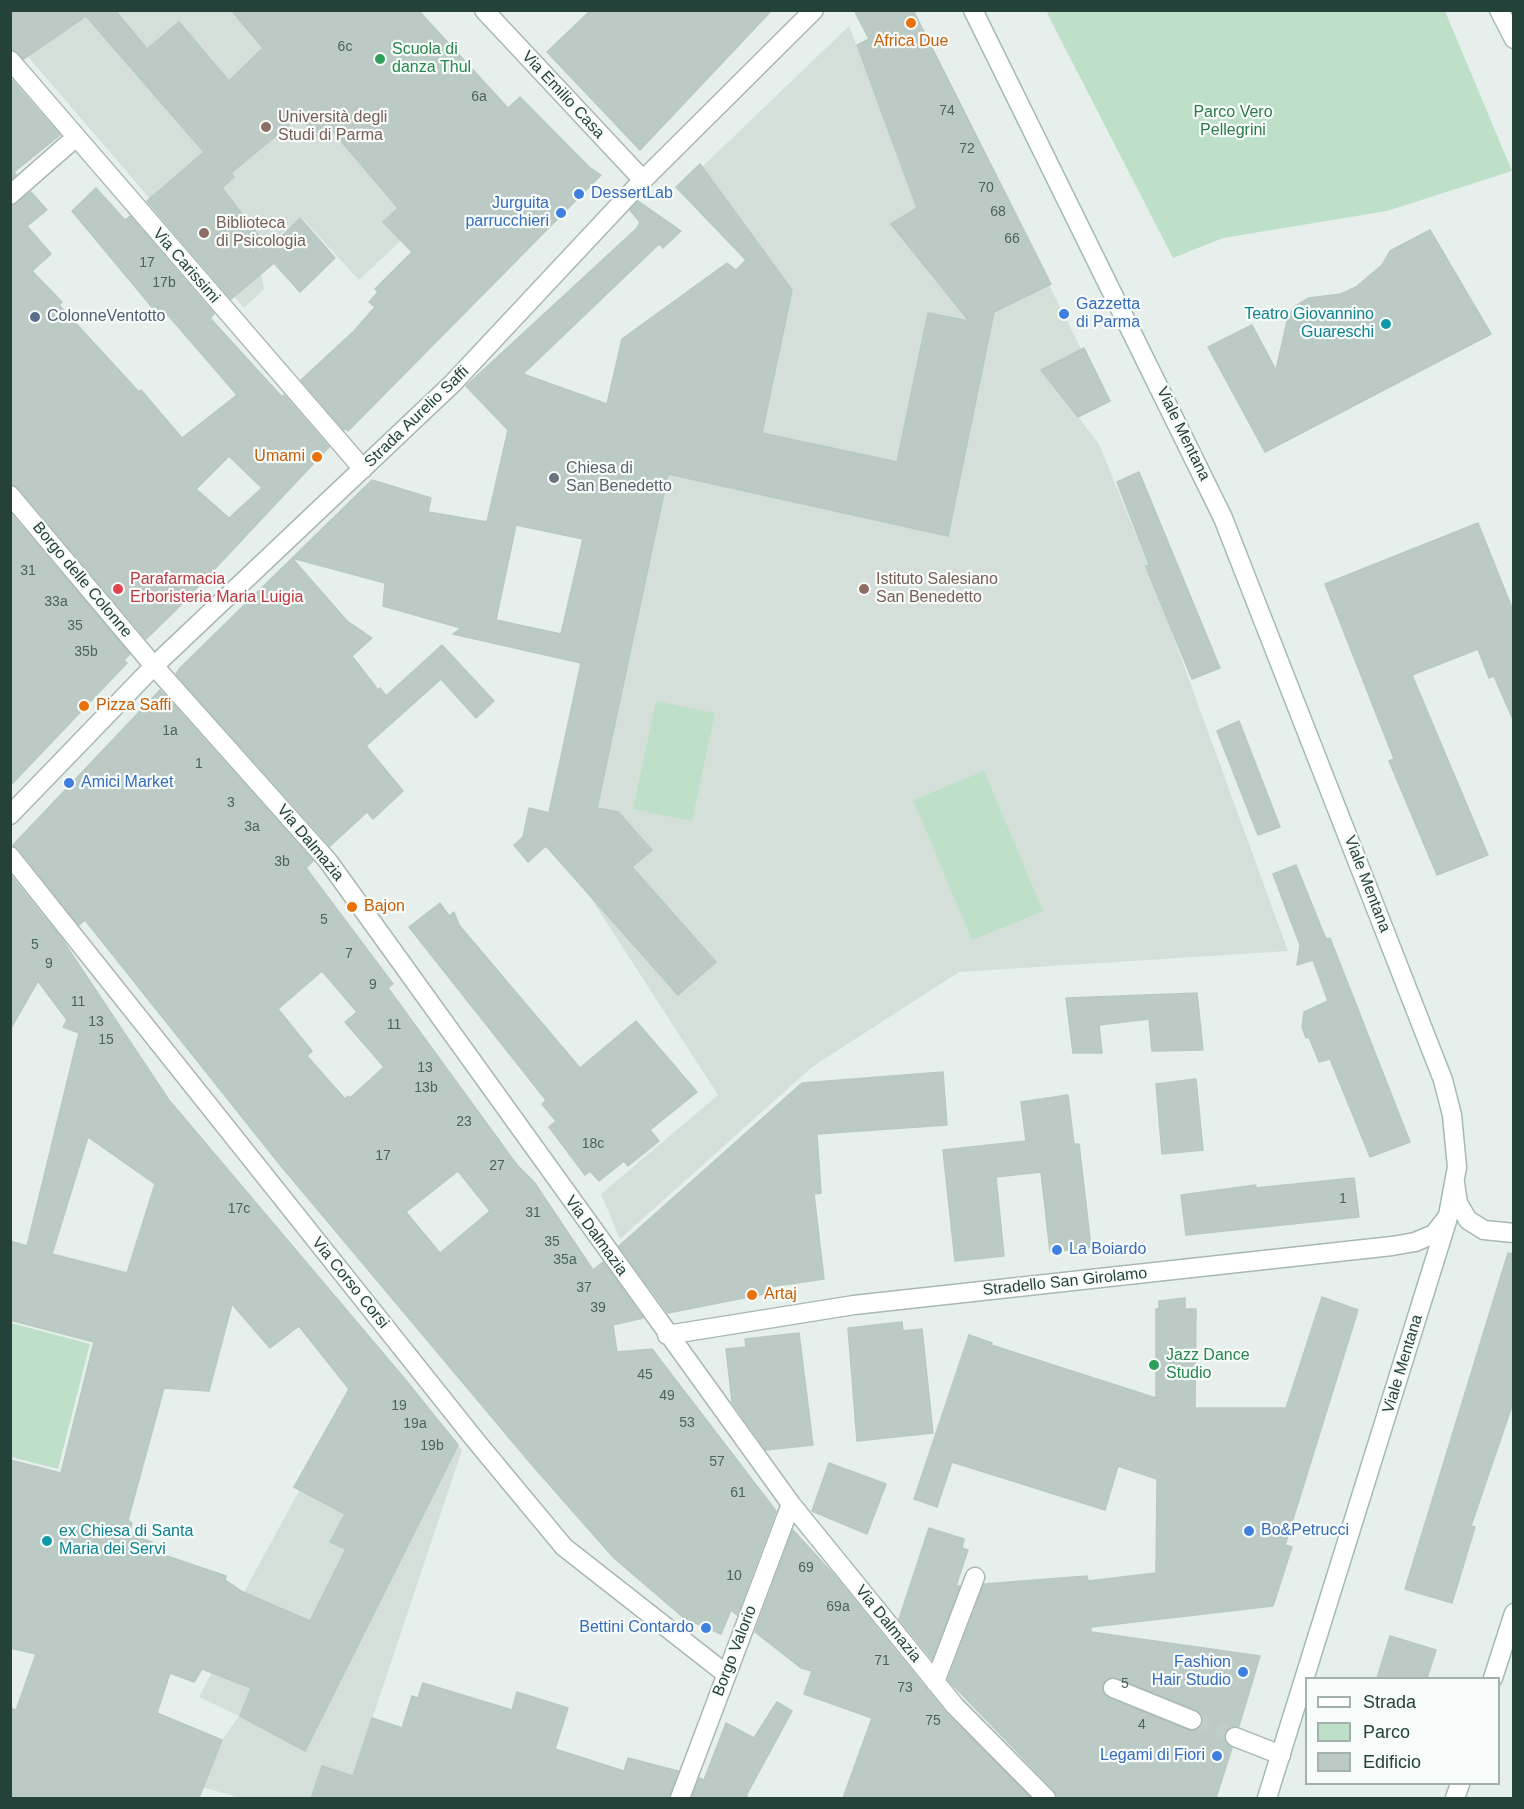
<!DOCTYPE html>
<meta charset="utf-8">
<style>
body{margin:0}
#map{position:relative;width:1524px;height:1809px;overflow:hidden;background:#e6efeb;font-family:Arial,sans-serif}
canvas{display:block}
.frame{position:absolute;inset:0;border:12px solid #24423a;pointer-events:none}
.legend{position:absolute;left:1305px;top:1677px;width:195px;height:108px;box-sizing:border-box;background:#f7fbf9;border:2px solid #a3b1ad;margin:0;padding:8px 10px;list-style:none;font-size:18px;color:#24423a}
.legend li{display:flex;align-items:center;gap:12px;height:30px}
.legend b{width:30px;border:2px solid #a3b1ad}
</style>
<div id="map">
<canvas width="1524" height="1809"></canvas>
<div class="frame"></div>
<ul class="legend">
<li><b style="height:8px;background:#fff"></b>Strada</li>
<li><b style="height:16px;background:#bfe0c8"></b>Parco</li>
<li><b style="height:16px;background:#bbcac4"></b>Edificio</li>
</ul>
</div>
<script>
const context = document.querySelector('canvas').getContext('2d');
context.lineJoin = 'round';
function fill(path, color) {
  context.fillStyle = color;
  context.fill(path, 'evenodd');
}
function toPath(rows) {
  const path = new Path2D();
  for (const r of rows) {
    path.moveTo(r[0], r[1]);
    for (let i = 2; i < r.length; i += 2) path.lineTo(r[i], r[i + 1]);
  }
  return path;
}
function stroke(path, color, width, dash) {
  context.strokeStyle = color;
  context.lineWidth = width;
  context.lineCap = dash ? 'butt' : 'round';
  context.setLineDash(dash || []);
  context.stroke(path);
}
function label(font, color, halo, rows, align = 'center') {
  context.font = font + ' Arial,sans-serif';
  context.lineWidth = 4.5;
  context.setLineDash([]);
  context.textBaseline = 'middle';
  context.strokeStyle = halo;
  context.fillStyle = color;
  for (const [text, x, y, turn = 0] of rows) {
    context.save();
    context.translate(x, y);
    context.rotate((+turn || 0) * Math.PI / 180);
    context.textAlign = isNaN(turn) ? turn : align;
    if (halo) context.strokeText(text, 0, 0);
    context.fillText(text, 0, 0);
    context.restore();
  }
}
const built = toPath([
 [10,11,347,11,478,168,359,280,301,217,258,254,264,289,244,308,11,37],
 [849,26,917,207,1049,285,1081,349,1042,370,1099,444,1140,545,1288,951,959,972,812,1067,620,1239,601,1194,718,1095,587,892,542,841,581,663,555,657,584,535,665,348,777,269,702,167],
 [403,1376,462,1450,353,1776,322,1766,311,1798,241,1798,202,1787,222,1740,239,1716,199,1697,219,1659,211,1653,306,1478,375,1416]
]);
const green = toPath([
 [1052,11,1445,11,1512,171,1387,211,1223,238,1173,258,1047,13],
 [656,701,715,713,692,821,633,809],
 [984,771,1043,911,972,940,913,800],
 [11,1323,90,1344,58,1469,11,1457]
]);
const building = toPath([
 [10,10,115,10,147,49,179,22,229,81,263,48,231,10,418,10,508,108,520,97,589,167,601,175,348,431,346,428,344,430,301,380,354,331,375,307,369,302,378,292,375,289,412,252,383,222,398,208,330,128,319,139,300,116,231,173,234,177,222,188,269,249,300,218,335,258,300,292,274,263,231,299,147,201,204,152,86,16,24,59,10,49,10,10],
 [591,10,772,10,640,150,547,52,591,10],
 [854,10,913,10,1051,284,994,312,948,536,668,474,597,808,618,812,652,850,632,867,716,962,678,995,546,846,528,862,514,845,523,837,529,808,549,813,581,663,453,634,461,628,383,606,385,583,292,558,347,621,372,638,352,656,378,690,380,688,386,696,442,645,494,701,476,718,441,679,366,746,403,791,373,819,367,812,330,846,176,674,180,668,372,480,431,498,428,512,487,522,508,430,466,386,636,229,640,222,630,210,638,201,681,231,663,248,659,244,523,374,607,404,622,339,727,263,736,270,746,260,676,187,700,164,792,290,762,433,897,462,928,313,969,321,891,224,917,208,857,45,869,39,854,10],
 [516,525,583,539,561,634,496,620,516,525],
 [10,78,60,135,14,172,16,175,10,180,10,78],
 [96,188,125,220,130,216,214,314,210,318,282,397,284,395,329,447,179,607,146,639,19,488,10,484,10,206,31,192,47,210,27,226,51,254,32,271,62,302,59,305,139,392,141,390,182,438,237,395,167,314,161,318,72,211,96,188],
 [229,456,262,488,229,518,196,489,229,456],
 [1430,230,1491,334,1265,452,1208,347,1252,325,1276,370,1288,317,1294,307,1309,298,1341,294,1356,287,1382,265,1390,251,1430,230],
 [1084,348,1110,401,1078,417,1041,370,1084,348],
 [1139,472,1220,668,1192,679,1150,577,1146,566,1149,565,1117,482,1139,472],
 [10,513,130,654,124,660,127,663,10,786,10,513],
 [1478,523,1514,613,1514,722,1494,676,1489,678,1478,649,1412,675,1488,855,1437,875,1389,761,1394,759,1325,584,1478,523],
 [160,690,313,861,306,868,393,984,388,988,517,1165,534,1182,593,1270,603,1262,643,1318,613,1325,617,1352,652,1349,776,1511,737,1615,731,1610,721,1634,684,1618,614,1558,532,1465,281,1166,85,920,79,925,19,849,13,845,160,690],
 [322,971,357,1012,345,1022,384,1067,350,1098,348,1096,345,1099,307,1056,312,1051,278,1009,322,971],
 [458,1171,490,1211,440,1253,406,1212,458,1171],
 [1239,721,1280,827,1258,835,1217,731,1239,721],
 [1296,865,1326,939,1330,938,1410,1142,1370,1157,1330,1059,1319,1062,1309,1037,1306,1038,1302,1027,1304,1012,1328,1001,1313,960,1297,965,1300,945,1273,874,1296,865],
 [10,875,61,938,169,1100,404,1378,458,1445,305,1751,240,1716,251,1688,202,1669,194,1682,170,1673,157,1713,222,1740,199,1798,10,1798,10,1708,16,1710,36,1654,10,1648,10,1460,61,1473,94,1342,10,1320,10,1241,27,1246,79,1033,63,1027,67,1020,38,981,10,1030,10,875],
 [88,1137,155,1184,127,1273,52,1254,88,1137],
 [232,1304,270,1348,299,1326,349,1389,294,1487,345,1514,330,1542,346,1549,310,1621,243,1592,225,1580,226,1576,164,1555,166,1547,129,1534,132,1523,128,1520,164,1388,209,1391,232,1304],
 [440,903,449,916,454,912,459,925,580,1068,636,1021,697,1092,650,1130,659,1141,628,1166,624,1161,599,1181,590,1171,585,1175,549,1127,556,1121,542,1104,546,1100,409,927,440,903],
 [1197,993,1203,1050,1152,1051,1149,1019,1099,1025,1102,1053,1073,1053,1066,998,1197,993],
 [943,1072,947,1125,817,1134,821,1193,814,1194,824,1279,769,1287,769,1293,668,1313,619,1246,802,1083,943,1072],
 [1196,1079,1203,1150,1162,1154,1156,1084,1196,1079],
 [1068,1095,1074,1144,1079,1144,1091,1247,1050,1252,1041,1172,996,1177,1004,1256,955,1261,943,1150,1026,1141,1021,1102,1068,1095],
 [1354,1178,1359,1217,1186,1235,1181,1195,1256,1185,1255,1188,1354,1178],
 [1508,1253,1514,1254,1514,1400,1471,1526,1475,1527,1452,1603,1405,1589,1508,1253],
 [1322,1297,1358,1310,1285,1545,1292,1547,1273,1606,1091,1627,1091,1632,1260,1656,1239,1726,1228,1728,1224,1733,1226,1744,1232,1748,1216,1798,1057,1798,1054,1790,948,1680,984,1584,1087,1576,1088,1581,1156,1573,1157,1479,1118,1466,1105,1510,952,1462,937,1507,914,1499,969,1335,992,1343,991,1345,1156,1398,1156,1309,1159,1309,1159,1301,1185,1298,1185,1309,1196,1309,1195,1408,1286,1408,1322,1297],
 [1112,1677,1196,1710,1203,1718,1202,1725,1194,1731,1188,1730,1109,1698,1104,1694,1102,1684,1112,1677],
 [902,1322,903,1331,922,1329,933,1433,857,1441,848,1328,902,1322],
 [799,1333,813,1445,766,1450,732,1402,726,1349,746,1347,745,1339,799,1333],
 [829,1463,886,1484,867,1534,812,1511,829,1463],
 [929,1528,964,1539,962,1548,968,1550,956,1586,960,1586,932,1659,899,1619,929,1528],
 [793,1530,834,1575,946,1713,1031,1798,843,1798,872,1718,804,1694,812,1671,801,1668,755,1632,793,1530],
 [1390,1636,1436,1650,1427,1678,1377,1678,1390,1636],
 [423,1683,512,1710,517,1692,568,1708,555,1749,624,1771,628,1758,678,1771,669,1798,311,1798,322,1766,353,1776,372,1718,402,1728,412,1696,418,1698,423,1683],
 [777,1702,792,1711,747,1794,747,1798,692,1798,699,1778,704,1780,726,1723,754,1738,777,1702]
]);
const streetTunnel = toPath([
 [1192,1720,1235,1737]
]);
const street = toPath([
 [484,10,643,180],
 [10,60,363,469],
 [10,195,75,138],
 [10,495,154,666,328,861,791,1504,955,1706,1046,1798],
 [10,815,154,666,452,384,643,180,814,10],
 [10,856,476,1441,564,1547,726,1674],
 [1455,1183,1458,1203,1468,1220,1484,1230,1514,1233],
 [667,1335,854,1305,1392,1246,1415,1242,1434,1234,1448,1216],
 [935,1682,975,1577],
 [1113,1688,1192,1720],
 [1235,1737,1281,1755],
 [680,1798,791,1504]
]);
const secondary = toPath([
 [973,10,1223,518,1443,1080,1452,1115,1457,1167,1447,1221,1267,1798],
 [1499,10,1514,39],
 [1493,1678,1514,1613],
 [1455,1798,1460,1784]
]);
const markers = [
 [911,23,6,"#e8710a"],
 [380,59,6,"#2e9e5b"],
 [266,127,6,"#8d6e63"],
 [579,194,6,"#3f7fe0"],
 [561,213,6,"#3f7fe0"],
 [204,233,6,"#8d6e63"],
 [1064,314,6,"#3f7fe0"],
 [35,317,6,"#5c6f8a"],
 [1386,324,6,"#0f9aa8"],
 [317,457,6,"#e8710a"],
 [554,478,6,"#6b7280"],
 [118,589,6,"#e0444e"],
 [864,589,6,"#8d6e63"],
 [84,706,6,"#e8710a"],
 [69,783,6,"#3f7fe0"],
 [352,907,6,"#e8710a"],
 [1057,1250,6,"#3f7fe0"],
 [752,1295,6,"#e8710a"],
 [1154,1365,6,"#2e9e5b"],
 [1249,1531,6,"#3f7fe0"],
 [47,1541,6,"#0f9aa8"],
 [706,1628,6,"#3f7fe0"],
 [1243,1672,6,"#3f7fe0"],
 [1217,1756,6,"#3f7fe0"]
];
const numberNames = [
 ["6c",345,47],
 ["6a",479,97],
 ["74",947,111],
 ["72",967,149],
 ["70",986,188],
 ["68",998,212],
 ["66",1012,239],
 ["17",147,263],
 ["17b",164,283],
 ["31",28,571],
 ["33a",56,602],
 ["35",75,626],
 ["35b",86,652],
 ["1a",170,731],
 ["1",199,764],
 ["3",231,803],
 ["3a",252,827],
 ["3b",282,862],
 ["5",324,920],
 ["5",35,945],
 ["7",349,954],
 ["9",49,964],
 ["9",373,985],
 ["11",78,1002],
 ["13",96,1022],
 ["11",394,1025],
 ["15",106,1040],
 ["13",425,1068],
 ["13b",426,1088],
 ["23",464,1122],
 ["18c",593,1144],
 ["17",383,1156],
 ["27",497,1166],
 ["1",1343,1199],
 ["17c",239,1209],
 ["31",533,1213],
 ["35",552,1242],
 ["35a",565,1260],
 ["37",584,1288],
 ["39",598,1308],
 ["45",645,1375],
 ["49",667,1396],
 ["19",399,1406],
 ["53",687,1423],
 ["19a",415,1424],
 ["19b",432,1446],
 ["57",717,1462],
 ["61",738,1493],
 ["69",806,1568],
 ["10",734,1576],
 ["69a",838,1607],
 ["71",882,1661],
 ["5",1125,1684],
 ["73",905,1688],
 ["75",933,1721],
 ["4",1142,1725]
];
const foodNames = [
 ["Africa Due",911,42,"center"],
 ["Umami",305,457,"right"],
 ["Pizza Saffi",96,706],
 ["Bajon",364,907],
 ["Artaj",764,1295]
];
const leisureNames = [
 ["Scuola di",392,50],
 ["danza Thul",392,68],
 ["Jazz Dance",1166,1356],
 ["Studio",1166,1374]
];
const streetNames = [
 ["Via Emilio Casa",563,95,47],
 ["Via Carissimi",186,266,49],
 ["Strada Aurelio Saffi",417,417,-44],
 ["Viale Mentana",1183,434,64],
 ["Borgo delle Colonne",82,580,50],
 ["Via Dalmazia",310,843,50],
 ["Viale Mentana",1367,884,69],
 ["Via Dalmazia",596,1236,54],
 ["Stradello San Girolamo",1065,1282,-6],
 ["Via Corso Corsi",350,1283,51],
 ["Viale Mentana",1403,1364,-73],
 ["Via Dalmazia",888,1624,51],
 ["Borgo Valorio",735,1651,-69]
];
const parkNames = [
 ["Parco Vero",1233,113],
 ["Pellegrini",1233,131]
];
const educationNames = [
 ["Università degli",278,118],
 ["Studi di Parma",278,136],
 ["Biblioteca",216,224],
 ["di Psicologia",216,242],
 ["Istituto Salesiano",876,580],
 ["San Benedetto",876,598]
];
const shopNames = [
 ["DessertLab",591,194],
 ["Jurguita",549,204,"right"],
 ["parrucchieri",549,222,"right"],
 ["Gazzetta",1076,305],
 ["di Parma",1076,323],
 ["Amici Market",81,783],
 ["La Boiardo",1069,1250],
 ["Bo&Petrucci",1261,1531],
 ["Bettini Contardo",694,1628,"right"],
 ["Fashion",1231,1663,"right"],
 ["Hair Studio",1231,1681,"right"],
 ["Legami di Fiori",1205,1756,"right"]
];
const cultureNames = [
 ["Teatro Giovannino",1374,315],
 ["Guareschi",1374,333],
 ["ex Chiesa di Santa",59,1532,"left"],
 ["Maria dei Servi",59,1550,"left"]
];
const serviceNames = [
 ["ColonneVentotto",47,317]
];
const worshipNames = [
 ["Chiesa di",566,469],
 ["San Benedetto",566,487]
];
const healthNames = [
 ["Parafarmacia",130,580],
 ["Erboristeria Maria Luigia",130,598]
];
fill(built, '#d4dfda');
fill(green, '#bfe0c8');
fill(building, '#bbcac4');
stroke(building, '#b8c9c2', 1.5);
stroke(streetTunnel, '#bfccc8', 18, [18, 9]);
stroke(street, '#a8b8b2', 21);
stroke(secondary, '#a4bbb3', 21);
stroke(street, '#fff', 18);
stroke(secondary, '#fff', 18);
for (const [x, y, r, color] of markers) {
  const dot = new Path2D();
  dot.arc(x, y, r, 0, 2 * Math.PI);
  context.fillStyle = color;
  context.fill(dot);
  stroke(dot, '#f7fbf9', 2);
}
label('14px', '#4a645c', null, numberNames);
label('16px', '#c56008', '#f7fbf9', foodNames, 'left');
label('16px', '#27864d', '#f7fbf9', leisureNames, 'left');
label('16px', '#24423a', '#f7fbf9', streetNames);
label('16px', '#2d7a4b', '#f7fbf9', parkNames);
label('16px', '#785e54', '#f7fbf9', educationNames, 'left');
label('16px', '#366cbe', '#f7fbf9', shopNames, 'left');
label('16px', '#0d838f', '#f7fbf9', cultureNames, 'right');
label('16px', '#4e5e75', '#f7fbf9', serviceNames, 'left');
label('16px', '#5b616d', '#f7fbf9', worshipNames, 'left');
label('16px', '#be3a42', '#f7fbf9', healthNames, 'left');
</script>
